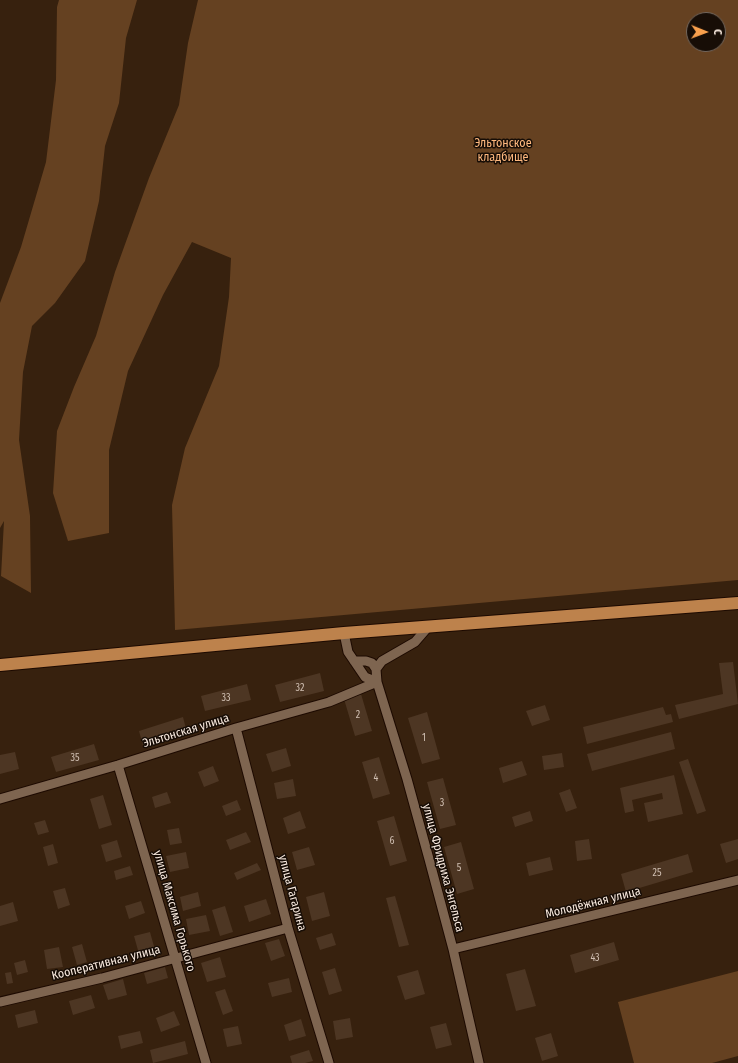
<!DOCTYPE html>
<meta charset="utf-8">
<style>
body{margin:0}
#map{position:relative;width:738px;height:1063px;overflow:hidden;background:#37210e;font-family:"Fira Sans Condensed",sans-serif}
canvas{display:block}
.north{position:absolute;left:686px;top:12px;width:40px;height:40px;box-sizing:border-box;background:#170d06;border:1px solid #72665d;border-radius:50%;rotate:91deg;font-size:11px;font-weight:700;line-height:16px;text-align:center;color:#faebe0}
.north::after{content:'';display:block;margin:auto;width:14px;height:18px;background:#f9a04d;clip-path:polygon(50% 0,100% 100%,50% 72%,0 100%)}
</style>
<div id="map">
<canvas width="738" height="1063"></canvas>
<div class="north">С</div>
</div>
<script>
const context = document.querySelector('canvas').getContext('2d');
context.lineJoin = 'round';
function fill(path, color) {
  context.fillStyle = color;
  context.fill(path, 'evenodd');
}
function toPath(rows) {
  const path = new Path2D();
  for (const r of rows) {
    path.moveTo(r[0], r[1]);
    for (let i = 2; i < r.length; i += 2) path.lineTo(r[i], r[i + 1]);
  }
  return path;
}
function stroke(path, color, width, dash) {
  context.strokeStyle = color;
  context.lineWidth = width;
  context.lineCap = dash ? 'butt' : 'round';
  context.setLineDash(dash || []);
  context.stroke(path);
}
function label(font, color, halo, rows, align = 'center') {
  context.font = font + ' "Fira Sans Condensed",sans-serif';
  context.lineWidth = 3;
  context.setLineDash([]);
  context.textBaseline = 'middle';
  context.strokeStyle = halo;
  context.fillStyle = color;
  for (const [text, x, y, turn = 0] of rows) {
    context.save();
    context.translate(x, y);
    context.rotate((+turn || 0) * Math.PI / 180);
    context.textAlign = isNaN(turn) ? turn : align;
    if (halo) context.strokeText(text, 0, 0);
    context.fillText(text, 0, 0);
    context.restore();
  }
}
const green = toPath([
 [59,0,137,0,126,38,119,103,105,146,99,201,85,261,55,303,32,326,23,372,19,440,30,516,31,593,1,576,4,521,0,528,0,303,21,247,46,162,56,80,57,7],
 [198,0,738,0,738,580,175,630,172,505,185,448,219,366,229,297,231,258,192,242,163,295,128,371,109,450,109,533,68,541,53,493,57,431,74,387,96,336,115,272,149,178,179,105,188,43],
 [694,20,718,20,718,44,694,44],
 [738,971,738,1056,712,1063,634,1063,618,1002]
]);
const building = toPath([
 [733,662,738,704,679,719,675,705,723,694,719,663],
 [320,673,324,691,280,702,275,685],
 [247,684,251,700,205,711,201,696],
 [361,694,372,731,355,736,344,699],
 [545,705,550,720,532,726,526,711],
 [663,707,666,715,671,714,673,722,587,744,583,727],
 [427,712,440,759,422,764,408,718],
 [183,717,187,733,143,746,139,731],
 [671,732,675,749,592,771,587,754],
 [94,744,99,760,56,772,51,757],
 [286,748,291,766,272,772,266,754],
 [15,752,19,769,0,774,0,755],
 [562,753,564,767,544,770,542,756],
 [379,757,390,794,373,799,362,762],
 [688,759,706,811,697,814,679,762],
 [522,761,527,775,503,783,499,768],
 [213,766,219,781,204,787,198,772],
 [674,775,683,814,648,822,644,803,663,799,662,793,632,800,634,811,625,813,620,788],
 [443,778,456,825,440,829,427,782],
 [293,779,296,796,277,799,274,783],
 [570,789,577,808,566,812,559,793],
 [167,792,171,803,155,808,152,797],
 [103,795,112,825,99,829,90,799],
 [237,800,241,810,226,816,222,806],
 [300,811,306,828,288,834,283,818],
 [530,811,533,821,515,827,512,817],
 [394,816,407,861,390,866,377,821],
 [45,820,49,832,38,835,34,823],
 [179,828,182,843,170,845,167,830],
 [246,832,251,842,230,850,226,840],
 [589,839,592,859,577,861,575,841],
 [738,839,738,859,726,863,720,844],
 [117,840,122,857,106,862,101,845],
 [461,842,474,889,457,894,444,847],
 [53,844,58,863,48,866,43,847],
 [309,847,315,865,297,870,292,852],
 [186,852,189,868,170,872,166,856],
 [688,854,693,872,626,892,621,874],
 [550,857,553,870,529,876,526,863],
 [257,863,261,870,237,880,234,873],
 [130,866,133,875,116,880,114,871],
 [65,888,70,905,58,909,53,891],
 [198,892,201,906,183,911,180,897],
 [324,892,330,916,312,921,306,897],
 [395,896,409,945,399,947,386,898],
 [266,899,271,914,249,922,244,906],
 [141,901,145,913,129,919,125,906],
 [13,902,18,921,0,926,0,906],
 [225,906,233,932,220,936,212,910],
 [206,915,210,931,189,935,186,919],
 [150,932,155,950,139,954,134,936],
 [332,933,336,945,320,950,316,938],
 [279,939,285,956,271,961,265,943],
 [614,942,619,960,575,973,570,955],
 [82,944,87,962,77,965,72,947],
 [59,947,63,967,47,969,44,950],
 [220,957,226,977,207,982,201,963],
 [25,960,28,972,17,975,14,963],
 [165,967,168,978,147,984,144,973],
 [335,968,342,991,329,995,322,972],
 [525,969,536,1006,516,1011,506,974],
 [418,970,425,994,405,1000,397,976],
 [11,972,13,983,7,984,5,973],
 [289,978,292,992,272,997,268,983],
 [123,979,127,995,108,1000,103,985],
 [225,989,233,1011,223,1015,215,992],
 [91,995,95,1008,73,1015,69,1001],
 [35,1010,38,1023,18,1028,15,1015],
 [174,1011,180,1025,161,1032,156,1018],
 [350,1018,353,1037,336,1040,333,1021],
 [301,1019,306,1036,289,1041,284,1025],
 [446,1023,452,1045,436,1049,430,1027],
 [238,1026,242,1044,227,1047,223,1029],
 [140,1031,143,1043,121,1049,118,1036],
 [551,1033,558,1056,542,1061,535,1038],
 [185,1041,188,1054,153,1063,150,1050],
 [309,1050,313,1061,305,1063,292,1063,290,1056]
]);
const street = toPath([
 [344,633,348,652,365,677,377,682,407,779,429,859,453,949,479,1063],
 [354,661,366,661,372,663,376,669],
 [236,728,288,928,329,1063],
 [118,765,206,1063],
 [0,799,118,765,236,728,329,702,377,682,376,669,382,661,415,642,428,627],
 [453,949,738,880],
 [0,1002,102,978,288,928]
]);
const primary = toPath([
 [0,665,344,633,738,603]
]);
const numberNames = [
 ["32",300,688],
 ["33",226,698],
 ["2",358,715],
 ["1",424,738],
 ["35",75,758],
 ["4",376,778],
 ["3",442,803],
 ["6",392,841],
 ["5",459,868],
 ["25",657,873],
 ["43",595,958]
];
const parkNames = [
 ["Эльтонское",503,144],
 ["кладбище",503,158]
];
const streetNames = [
 ["Эльтонская улица",186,731,-17],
 ["улица Фридриха Энгельса",443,868,75],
 ["улица Гагарина",292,893,75],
 ["Молодёжная улица",593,903,-14],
 ["улица Максима Горького",174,911,74],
 ["Кооперативная улица",106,963,-14]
];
fill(green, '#654121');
fill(building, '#4d3623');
stroke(street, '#1d0a00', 11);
stroke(primary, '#1d0a00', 14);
stroke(street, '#7e6550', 9);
stroke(primary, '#bd824c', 12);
label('10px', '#cfbeb1', null, numberNames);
label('12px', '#ffb97f', '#170d06', parkNames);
label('12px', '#faebe0', '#170d06', streetNames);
</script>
